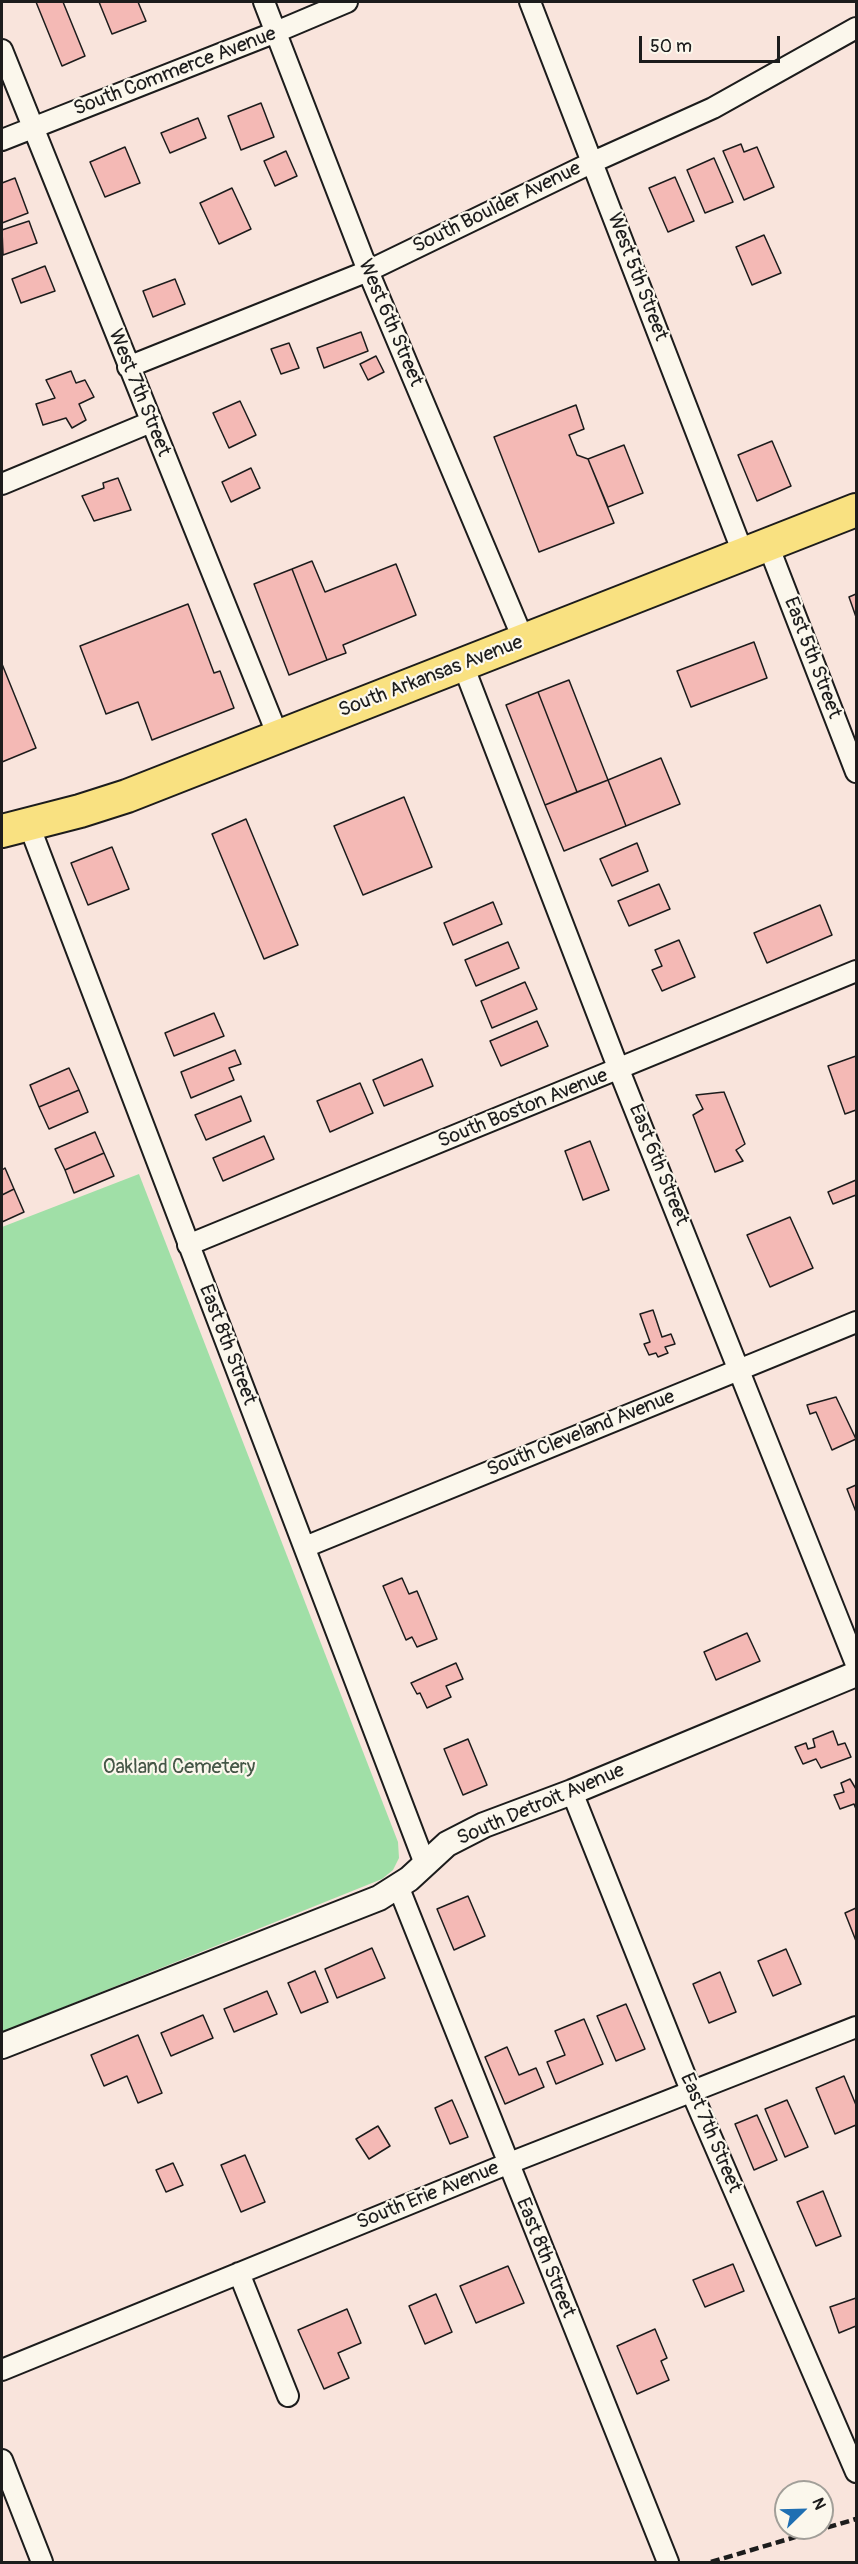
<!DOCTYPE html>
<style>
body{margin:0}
#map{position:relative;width:858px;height:2564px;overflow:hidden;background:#f9e4dc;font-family:Pangolin,sans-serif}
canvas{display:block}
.frame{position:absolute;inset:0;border:3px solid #1c1c1c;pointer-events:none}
.north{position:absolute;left:774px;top:2480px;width:60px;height:60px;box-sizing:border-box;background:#fbf7ec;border:2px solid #a29f99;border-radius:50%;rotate:67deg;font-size:16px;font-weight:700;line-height:24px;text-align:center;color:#1c1c1c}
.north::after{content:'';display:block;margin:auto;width:21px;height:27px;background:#1f6fb2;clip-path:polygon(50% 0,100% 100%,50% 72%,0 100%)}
.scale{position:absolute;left:639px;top:36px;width:141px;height:27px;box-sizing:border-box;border:3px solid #1c1c1c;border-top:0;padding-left:8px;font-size:18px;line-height:21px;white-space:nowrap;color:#1c1c1c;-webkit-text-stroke:4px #fbf7ec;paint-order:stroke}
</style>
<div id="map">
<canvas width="858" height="2564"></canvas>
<div class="frame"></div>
<div class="north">N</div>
<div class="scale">50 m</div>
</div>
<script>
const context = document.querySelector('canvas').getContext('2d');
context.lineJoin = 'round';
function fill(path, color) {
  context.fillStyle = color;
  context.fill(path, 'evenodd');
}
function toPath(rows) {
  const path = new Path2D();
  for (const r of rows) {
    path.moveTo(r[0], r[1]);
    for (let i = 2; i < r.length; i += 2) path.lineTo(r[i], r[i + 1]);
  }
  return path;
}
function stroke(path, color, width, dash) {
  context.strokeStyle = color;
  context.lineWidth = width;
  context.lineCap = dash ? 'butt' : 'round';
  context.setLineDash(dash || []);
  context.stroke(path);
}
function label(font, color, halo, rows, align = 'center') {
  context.font = font + ' Pangolin,sans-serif';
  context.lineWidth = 4.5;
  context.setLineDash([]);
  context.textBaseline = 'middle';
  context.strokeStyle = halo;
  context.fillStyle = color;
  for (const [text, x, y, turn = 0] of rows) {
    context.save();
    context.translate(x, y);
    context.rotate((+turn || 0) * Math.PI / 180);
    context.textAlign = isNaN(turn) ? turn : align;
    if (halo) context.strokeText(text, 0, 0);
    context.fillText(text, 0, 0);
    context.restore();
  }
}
const green = toPath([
 [139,1174,398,1842,399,1858,393,1870,382,1879,2,2032,2,1227]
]);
const building = toPath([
 [36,2,63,2,85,56,62,66,36,2],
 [99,2,138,2,146,21,112,34,99,2],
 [261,103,274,137,241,150,228,116,261,103],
 [198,118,206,138,170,153,161,133,198,118],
 [741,144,744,152,757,147,774,187,744,200,723,151,741,144],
 [125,147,140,183,105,197,90,162,125,147],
 [286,151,297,176,275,186,264,161,286,151],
 [714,158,733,202,705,213,687,170,714,158],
 [675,177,694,221,668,232,649,188,675,177],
 [15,178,28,213,2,223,2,183,15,178],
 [232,188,251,229,219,244,200,203,232,188],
 [29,221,37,243,3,255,2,230,29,221],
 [764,235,781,273,752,285,736,247,764,235],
 [45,266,55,291,21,303,12,279,45,266],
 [175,279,185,304,153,317,143,291,175,279],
 [361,332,368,351,324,368,317,348,361,332],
 [289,343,299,368,281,374,271,349,289,343],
 [376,356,384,372,368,380,360,364,376,356],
 [71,371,76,383,85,380,94,397,79,404,86,420,72,428,66,418,43,425,36,404,55,398,46,380,71,371],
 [240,401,256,435,229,448,213,413,240,401],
 [576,405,584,429,569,435,577,455,588,459,614,523,539,552,494,437,576,405],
 [772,441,791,486,757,501,738,455,772,441],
 [624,445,643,493,608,507,588,459,624,445],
 [251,468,260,488,231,502,222,482,251,468],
 [118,478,131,510,94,521,82,496,104,488,103,483,118,478],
 [312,561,325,592,396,564,416,615,343,645,346,653,327,660,292,569,312,561],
 [292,569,327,660,289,675,254,584,292,569],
 [856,594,856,617,849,597,856,594],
 [188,604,214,673,220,671,234,708,152,740,138,702,106,714,80,646,188,604],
 [754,642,767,678,691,707,677,671,754,642],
 [2,664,36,748,2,762,2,664],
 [569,680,608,780,577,792,538,692,569,680],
 [538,692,577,792,545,805,506,705,538,692],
 [661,758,680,804,626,826,608,780,661,758],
 [608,780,626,826,564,851,545,805,608,780],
 [404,797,432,867,363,895,334,826,404,797],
 [246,819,298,945,264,959,212,834,246,819],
 [637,843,648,871,612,886,600,859,637,843],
 [112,847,129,889,88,905,71,863,112,847],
 [659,884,670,909,629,926,618,901,659,884],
 [493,902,502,924,453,945,444,923,493,902],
 [820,905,832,935,767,963,754,933,820,905],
 [679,940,695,977,662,991,652,970,662,966,655,950,679,940],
 [508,942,519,968,476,986,465,960,508,942],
 [525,982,537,1009,492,1028,481,1001,525,982],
 [214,1013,224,1036,174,1056,165,1033,214,1013],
 [537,1021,548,1046,501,1066,490,1041,537,1021],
 [235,1050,241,1064,229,1068,234,1080,191,1098,181,1072,235,1050],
 [856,1056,856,1110,845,1114,828,1066,856,1056],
 [422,1059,433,1086,384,1106,373,1080,422,1059],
 [69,1068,79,1090,39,1107,30,1085,69,1068],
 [360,1083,373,1113,330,1132,317,1101,360,1083],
 [79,1090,88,1112,49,1129,39,1107,79,1090],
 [724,1092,745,1144,736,1150,743,1161,715,1172,693,1115,703,1109,696,1095,724,1092],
 [241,1096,251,1121,206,1140,195,1115,241,1096],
 [95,1132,104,1153,65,1170,55,1149,95,1132],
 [264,1136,274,1159,223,1181,213,1158,264,1136],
 [590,1141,609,1190,583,1200,565,1151,590,1141],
 [104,1153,114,1176,74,1193,65,1170,104,1153],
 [5,1168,14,1189,2,1195,2,1170,5,1168],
 [856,1180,856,1195,833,1204,828,1192,856,1180],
 [14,1189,24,1212,2,1222,2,1195,14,1189],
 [790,1217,813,1268,770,1287,747,1235,790,1217],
 [653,1310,662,1337,671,1334,675,1344,665,1347,668,1353,658,1357,656,1353,649,1355,644,1344,650,1342,640,1314,653,1310],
 [836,1397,856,1439,832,1450,816,1412,810,1414,807,1405,836,1397],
 [856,1485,856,1512,847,1489,856,1485],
 [402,1578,409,1594,417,1591,437,1639,417,1647,412,1637,406,1640,383,1586,402,1578],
 [747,1633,760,1661,716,1680,704,1652,747,1633],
 [456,1663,463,1679,446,1686,451,1697,427,1708,420,1693,417,1694,411,1683,456,1663],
 [833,1731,838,1745,845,1743,851,1757,821,1768,816,1759,803,1764,795,1747,806,1743,808,1749,815,1747,813,1739,833,1731],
 [468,1739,487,1785,463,1795,444,1749,468,1739],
 [850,1779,856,1789,856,1809,854,1804,840,1809,834,1795,844,1792,841,1783,850,1779],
 [468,1896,485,1936,454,1950,437,1909,468,1896],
 [856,1908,856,1941,845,1913,856,1908],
 [372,1948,385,1978,337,1998,325,1969,372,1948],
 [786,1949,801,1984,773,1996,758,1961,786,1949],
 [315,1971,328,2002,301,2013,288,1983,315,1971],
 [720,1972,736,2012,709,2023,693,1984,720,1972],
 [267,1991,277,2014,234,2032,224,2009,267,1991],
 [626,2004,645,2049,616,2061,597,2016,626,2004],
 [203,2015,213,2038,171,2056,161,2033,203,2015],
 [584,2019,603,2064,556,2084,547,2062,565,2055,555,2031,584,2019],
 [138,2035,162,2093,138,2103,127,2076,104,2086,91,2055,138,2035],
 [507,2047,519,2075,536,2068,544,2087,505,2104,485,2057,507,2047],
 [844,2076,856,2105,856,2125,835,2134,816,2088,844,2076],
 [452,2100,468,2137,450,2144,435,2108,452,2100],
 [787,2100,808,2147,785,2157,765,2109,787,2100],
 [757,2115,777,2160,754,2170,735,2124,757,2115],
 [378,2126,390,2146,369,2159,356,2139,378,2126],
 [245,2155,265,2202,241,2212,221,2165,245,2155],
 [173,2163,183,2185,166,2192,156,2170,173,2163],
 [823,2191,841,2236,816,2246,797,2202,823,2191],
 [733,2264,744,2291,705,2307,693,2280,733,2264],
 [508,2266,524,2303,476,2323,460,2286,508,2266],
 [436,2294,452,2332,425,2344,409,2306,436,2294],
 [856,2298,856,2326,839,2333,830,2307,856,2298],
 [347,2309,361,2343,338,2353,349,2378,324,2389,298,2330,347,2309],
 [655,2329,667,2358,661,2361,669,2380,637,2394,617,2346,655,2329]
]);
const minor = toPath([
 [264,2,368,271,524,641],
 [530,2,743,553],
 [2,50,278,736],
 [2,140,276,32,347,2],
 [128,367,368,271,593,162,713,108,856,28],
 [2,484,151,422],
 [768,545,856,772],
 [463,665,619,1070,856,1664],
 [29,825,425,1864],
 [188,1245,856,971],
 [305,1547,856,1322],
 [572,1792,692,2093,856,2472],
 [398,1886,668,2562],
 [239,2273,288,2396],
 [2,2370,507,2164,856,2027],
 [2,2460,42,2562]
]);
const tertiary = toPath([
 [2,2046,379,1898,409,1879,447,1844,484,1825,572,1792,856,1674]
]);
const trunk = toPath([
 [2,831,80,811,127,796,856,510]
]);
const rail = toPath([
 [711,2562,856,2519]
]);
const streetNames = [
 ["South Commerce Avenue",175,72,-21],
 ["South Boulder Avenue",497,208,-26],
 ["West 5th Street",637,277,69],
 ["West 6th Street",390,323,67],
 ["West 7th Street",139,393,68],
 ["East 5th Street",812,658,69],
 ["South Arkansas Avenue",431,677,-21],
 ["South Boston Avenue",523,1109,-22],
 ["East 6th Street",658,1165,68],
 ["East 8th Street",227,1345,69],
 ["South Cleveland Avenue",581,1434,-22],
 ["South Detroit Avenue",541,1805,-23],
 ["East 7th Street",710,2133,67],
 ["South Erie Avenue",428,2196,-22],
 ["East 8th Street",545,2258,68]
];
const parkNames = [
 ["Oakland Cemetery",179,1768]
];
fill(green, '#a0dfa7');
fill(building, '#f4b9b5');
stroke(building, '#1c1c1c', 1.5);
stroke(minor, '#1c1c1c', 24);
stroke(tertiary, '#1c1c1c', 28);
stroke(trunk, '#1c1c1c', 36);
stroke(minor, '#fbf7ec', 20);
stroke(tertiary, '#fbf7ec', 24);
stroke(trunk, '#f9e181', 32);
stroke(rail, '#1c1c1c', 4.5, [9, 4.5]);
label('20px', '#1c1c1c', '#fbf7ec', streetNames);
label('20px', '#445646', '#fbf7ec', parkNames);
</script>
